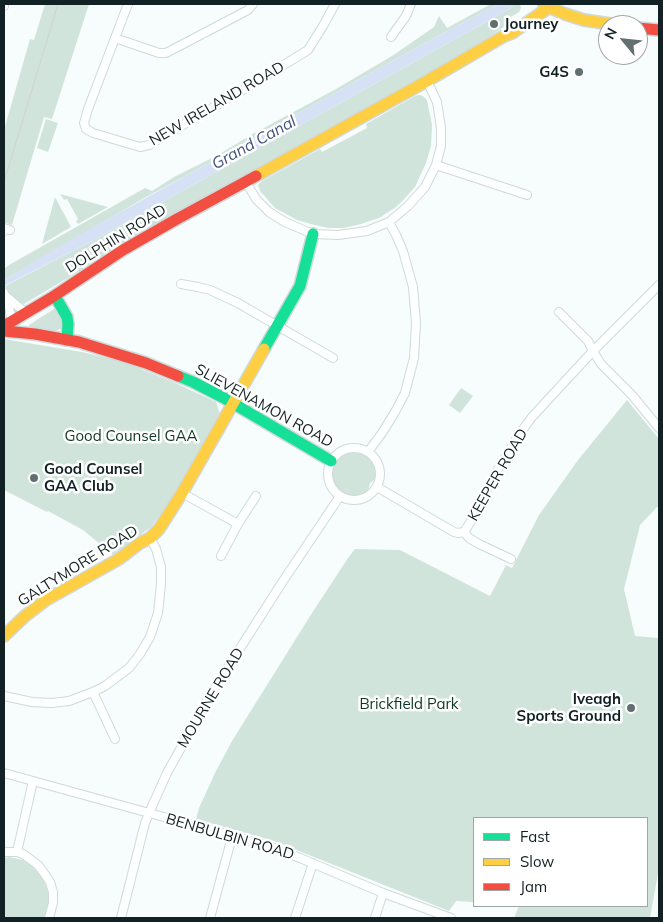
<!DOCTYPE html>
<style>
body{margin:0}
#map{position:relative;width:663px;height:922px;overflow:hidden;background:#f7fcfd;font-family:Mulish,sans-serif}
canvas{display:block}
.frame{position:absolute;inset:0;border:5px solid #122124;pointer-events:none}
.legend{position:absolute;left:473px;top:817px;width:175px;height:90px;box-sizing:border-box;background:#fff;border:1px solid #a0a6a7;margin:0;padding:6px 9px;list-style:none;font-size:15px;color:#122124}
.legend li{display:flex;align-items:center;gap:10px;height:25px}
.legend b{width:25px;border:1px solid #a0a6a7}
.north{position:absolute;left:598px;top:15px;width:50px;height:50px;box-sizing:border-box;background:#fff;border:1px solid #a0a6a7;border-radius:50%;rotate:298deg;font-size:14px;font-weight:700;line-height:20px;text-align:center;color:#122124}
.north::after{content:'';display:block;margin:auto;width:18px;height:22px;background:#626e70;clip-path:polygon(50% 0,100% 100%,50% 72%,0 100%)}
</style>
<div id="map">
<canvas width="663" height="922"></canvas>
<div class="frame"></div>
<ul class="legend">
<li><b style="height:6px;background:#16e098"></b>Fast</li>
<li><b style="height:6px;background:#ffcf43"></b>Slow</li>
<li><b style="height:6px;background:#f24e42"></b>Jam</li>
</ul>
<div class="north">N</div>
</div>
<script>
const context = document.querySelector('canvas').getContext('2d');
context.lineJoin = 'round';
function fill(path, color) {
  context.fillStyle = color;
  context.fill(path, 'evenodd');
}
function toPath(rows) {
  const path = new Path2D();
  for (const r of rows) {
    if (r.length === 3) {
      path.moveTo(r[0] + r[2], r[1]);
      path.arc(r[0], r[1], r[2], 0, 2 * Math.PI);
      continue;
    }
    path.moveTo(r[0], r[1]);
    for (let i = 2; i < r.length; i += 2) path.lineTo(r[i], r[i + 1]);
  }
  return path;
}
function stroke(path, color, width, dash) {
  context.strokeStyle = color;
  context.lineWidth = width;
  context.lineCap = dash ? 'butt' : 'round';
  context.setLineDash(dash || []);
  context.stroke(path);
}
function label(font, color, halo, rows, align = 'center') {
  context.font = font + ' Mulish,sans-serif';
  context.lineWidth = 5;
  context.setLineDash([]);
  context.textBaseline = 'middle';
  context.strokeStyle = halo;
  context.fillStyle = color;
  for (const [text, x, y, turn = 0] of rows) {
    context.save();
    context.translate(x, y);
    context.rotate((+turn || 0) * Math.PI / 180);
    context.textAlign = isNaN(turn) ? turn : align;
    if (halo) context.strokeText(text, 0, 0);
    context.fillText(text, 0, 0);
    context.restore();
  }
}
const green = toPath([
 [45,4,89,4,52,119,44,117,12,225,4,222,4,130,30,39,34,40],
 [491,4,498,4,412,50,187,175,146,197,4,280,4,269,9,265,145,188,152,191,174,177,218,155,251,135,336,89,392,56,434,27,439,16,447,28],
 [514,4,520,4,521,8,519,12,506,20,508,24,472,49,113,251,24,304,17,302,8,292,5,286,94,240,511,8],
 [419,95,423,96,427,100,432,125,431,146,426,163,415,187,405,198,396,207,379,218,361,224,344,228,328,228,311,224,297,220,275,208,260,191,258,185,262,181,320,149,322,152,367,128,366,124,415,96],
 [46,119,58,123,48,152,37,148],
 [60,194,108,207,78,224,76,221,78,219,67,199,64,200],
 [55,197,71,227,42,244],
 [54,309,57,309,64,323,62,328,56,331,52,331,30,328,29,325],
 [4,339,82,352,124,362,173,382,216,402,220,414,168,504,151,527,113,555,83,530,48,511,47,512,4,490],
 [461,388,473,396,460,413,449,405],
 [627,400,659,439,659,505,640,525,624,589,635,636,659,638,659,868,650,918,514,918,519,906,647,906,647,818,474,818,474,902,456,901,449,911,274,841,196,819,199,808,215,773,232,741,312,613,348,558,355,549,400,550,490,596,506,565,512,568,539,515,578,460],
 [354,451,362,452,370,457,375,463,377,472,377,478,370,483,368,492,364,494,356,497,347,495,339,491,334,483,331,474,334,465,338,458,345,453],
 [9,857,24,860,34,868,43,878,48,892,48,906,45,918,4,918,4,858]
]);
const water = toPath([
 [498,4,514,4,511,8,94,240,4,286,4,280,63,244,412,50]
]);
const street = toPath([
 [128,4,88,109,84,123,86,129,93,133,140,147,149,145,171,132,243,90,308,50,323,26,335,4],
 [4,6,4,4],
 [391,37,406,16,411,4],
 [115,38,159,53,166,53,248,10,253,4],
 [436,165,527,195],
 [246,182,256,199,269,212,285,222,313,234,338,235,367,231,389,222,408,206,425,187,436,165,441,146,441,128,437,102,427,81],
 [4,231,4,228,10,230],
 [181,284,198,287,210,290,238,303,333,358],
 [4,293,8,303,12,321],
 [7,297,26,313],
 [559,312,588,341,593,351,601,364,632,395,659,428],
 [354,474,26],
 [368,452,382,433,395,412,405,393,414,358,416,323,413,287,403,251,396,235,389,222],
 [377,487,454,532,458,533,464,532],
 [182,493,238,524],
 [464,532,471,521,495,474,518,436,532,417,593,351,659,285],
 [464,532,469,538,479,544,511,559],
 [221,556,238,524,256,496],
 [93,692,115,739],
 [4,696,32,702,52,703,69,701,93,692,105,686,129,668,140,654,150,637,158,613,161,584,161,567,156,549,150,538],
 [4,773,269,846,300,858,383,893,451,918],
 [4,852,17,852,23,854,38,865,44,873,50,882,53,892,53,903,49,918],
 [17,852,33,781],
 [121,918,145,823,153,804,167,773,209,697,283,581,340,496],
 [210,918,232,837],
 [295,918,313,863],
 [375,918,383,893]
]);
const fast = toPath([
 [55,296,67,317,68,324,67,340],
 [264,349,300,286,313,234],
 [178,376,193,382,224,398,331,461]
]);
const slow = toPath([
 [544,5,565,14,584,20,617,25],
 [256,176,427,81,504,36,512,33,554,4],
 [4,636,25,616,46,600,119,559,140,543,150,538,159,529,182,493,264,349]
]);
const jam = toPath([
 [638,28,659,30],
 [4,326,51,298,123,250,177,219,256,176],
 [4,331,35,334,79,342,146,363,178,376]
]);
const tram = toPath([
 [4,182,58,4]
]);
const markers = [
 [494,24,5,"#626e70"],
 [579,72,5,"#626e70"],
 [34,478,5,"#626e70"],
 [631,708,5,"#626e70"]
];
const poiNames = [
 ["Journey",504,24],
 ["G4S",569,72,"right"],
 ["Good Counsel",44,469],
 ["GAA Club",44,486],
 ["Iveagh",621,699,"right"],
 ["Sports Ground",621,716,"right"]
];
const streetNames = [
 ["NEW IRELAND ROAD",217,104,-30],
 ["DOLPHIN ROAD",116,239,-32],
 ["SLIEVENAMON ROAD",264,406,29],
 ["KEEPER ROAD",498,475,-60],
 ["GALTYMORE ROAD",78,566,-32],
 ["MOURNE ROAD",211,698,-59],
 ["BENBULBIN ROAD",230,837,16]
];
const parkNames = [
 ["Good Counsel GAA",131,436],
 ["Brickfield Park",409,704]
];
const waterNames = [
 ["Grand Canal",254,143,-29]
];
fill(green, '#d1e4db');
fill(water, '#d7e1f6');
stroke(street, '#cfd9db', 10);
stroke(fast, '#cfd9db', 14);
stroke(slow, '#cfd9db', 14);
stroke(jam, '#cfd9db', 14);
stroke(street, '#feffff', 8);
stroke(fast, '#16e098', 11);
stroke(slow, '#ffcf43', 11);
stroke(jam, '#f24e42', 11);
stroke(tram, '#d0d2d2', 1);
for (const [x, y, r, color] of markers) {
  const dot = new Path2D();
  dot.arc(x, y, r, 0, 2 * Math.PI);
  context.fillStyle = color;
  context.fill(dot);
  stroke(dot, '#fff', 2);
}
label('bold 15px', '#122124', '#fff', poiNames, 'left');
label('15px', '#122124', '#fff', streetNames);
label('15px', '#0c3825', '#fff', parkNames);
label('italic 16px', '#43537d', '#fff', waterNames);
</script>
